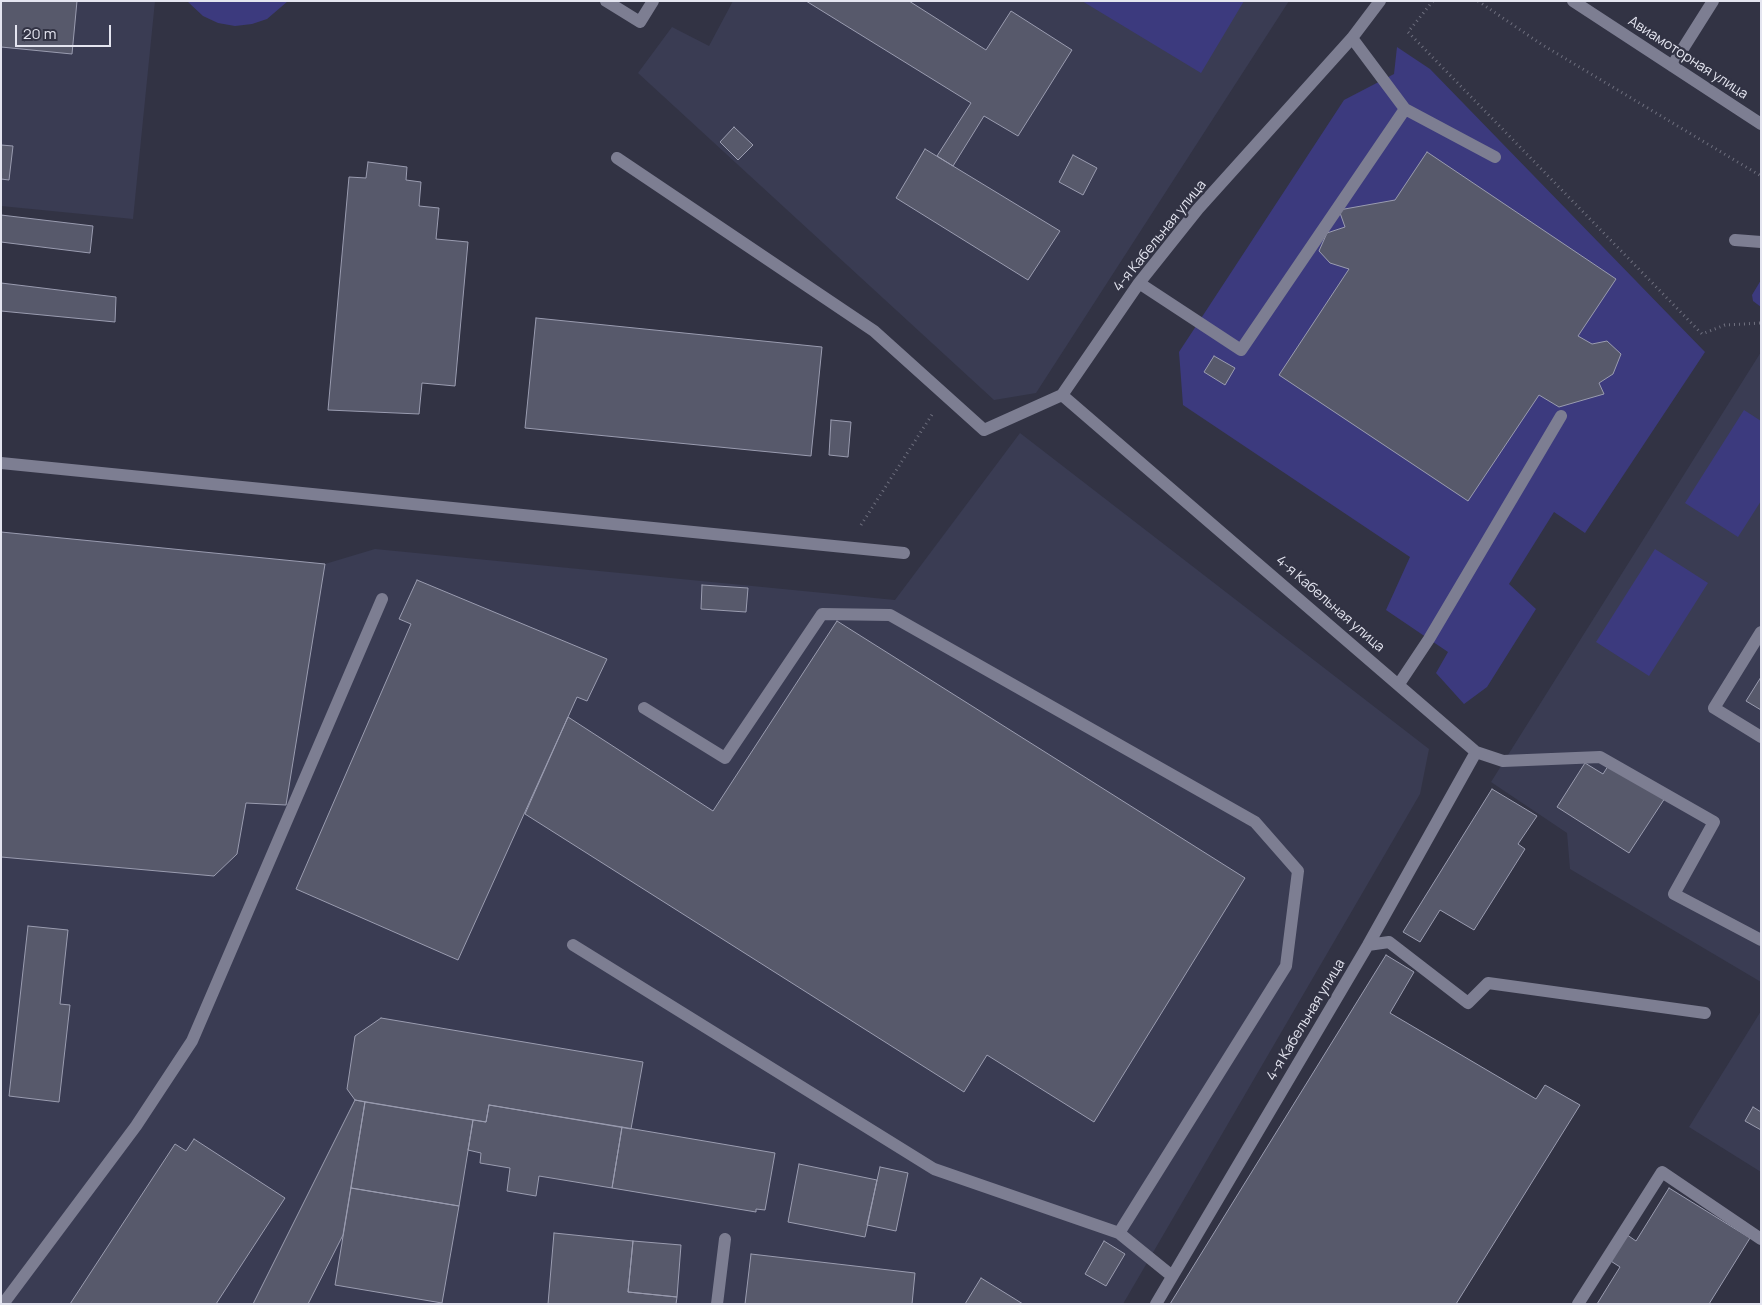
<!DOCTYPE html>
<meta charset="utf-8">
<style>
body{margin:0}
#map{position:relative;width:1762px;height:1305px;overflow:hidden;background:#323344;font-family:Manrope,sans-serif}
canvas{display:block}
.frame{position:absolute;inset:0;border:2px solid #e4e5f0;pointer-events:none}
.scale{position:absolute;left:15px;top:25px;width:96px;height:22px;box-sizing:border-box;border:2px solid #e4e5f0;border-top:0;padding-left:6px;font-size:15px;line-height:18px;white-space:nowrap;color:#e4e5f0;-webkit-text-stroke:4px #323344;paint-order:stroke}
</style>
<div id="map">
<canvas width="1762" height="1305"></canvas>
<div class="frame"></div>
<div class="scale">20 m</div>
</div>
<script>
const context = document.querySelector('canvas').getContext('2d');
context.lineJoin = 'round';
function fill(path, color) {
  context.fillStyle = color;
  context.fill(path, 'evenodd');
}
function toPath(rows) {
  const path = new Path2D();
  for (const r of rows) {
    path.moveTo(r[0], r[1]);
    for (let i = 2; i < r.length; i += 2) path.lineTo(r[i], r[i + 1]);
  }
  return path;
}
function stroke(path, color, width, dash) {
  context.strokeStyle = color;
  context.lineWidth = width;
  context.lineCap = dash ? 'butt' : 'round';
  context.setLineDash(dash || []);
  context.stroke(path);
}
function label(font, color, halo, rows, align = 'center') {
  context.font = font + ' Manrope,sans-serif';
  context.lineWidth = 4.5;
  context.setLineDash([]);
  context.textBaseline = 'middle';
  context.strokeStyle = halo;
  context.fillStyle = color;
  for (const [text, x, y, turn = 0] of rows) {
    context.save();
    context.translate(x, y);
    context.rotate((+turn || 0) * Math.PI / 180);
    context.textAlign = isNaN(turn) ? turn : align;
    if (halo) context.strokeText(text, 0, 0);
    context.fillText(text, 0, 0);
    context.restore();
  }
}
const built = toPath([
 [1,1,155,1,133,219,1,206],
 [733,1,1289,1,1036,393,994,400,638,73,672,27,709,46],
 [1761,352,1761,982,1570,869,1567,833,1491,782],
 [1020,433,1429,749,1420,794,1123,1304,1,1304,1,532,325,564,375,549,895,600],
 [1761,1011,1761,1172,1689,1127]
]);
const green = toPath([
 [187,1,288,1,267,19,252,24,235,26,218,23,203,16],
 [1082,1,1244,1,1201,73],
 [1397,47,1430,69,1705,352,1585,533,1554,512,1509,584,1536,609,1487,687,1464,704,1436,673,1448,652,1386,610,1410,557,1183,405,1179,352,1344,100,1394,74],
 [1761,280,1761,307,1753,301,1752,295],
 [1744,410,1761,421,1761,501,1738,537,1685,503],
 [1655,549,1708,583,1649,676,1596,642]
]);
const building = toPath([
 [1,1,77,1,72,54,1,47,1,1],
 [806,1,909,1,986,50,1011,11,1072,50,1018,136,984,116,953,166,937,156,971,103,806,1],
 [734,127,753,145,738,160,720,142,734,127],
 [1,145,13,146,9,180,1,179,1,145],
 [925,149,1060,231,1028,280,896,198,925,149],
 [1427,152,1616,279,1578,336,1592,344,1607,341,1621,354,1613,374,1599,383,1604,394,1559,407,1539,395,1468,501,1279,375,1349,269,1330,263,1319,251,1327,233,1345,227,1339,210,1395,200,1427,152],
 [1073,155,1097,168,1083,195,1059,182,1073,155],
 [368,162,407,167,406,180,421,182,419,206,439,208,436,239,468,242,455,386,422,383,419,414,328,410,349,177,366,178,368,162],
 [1,215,93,226,90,253,1,242,1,215],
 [1,283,116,297,115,322,1,311,1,283],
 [536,318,822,347,811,456,525,428,536,318],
 [1214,356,1235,368,1225,385,1204,372,1214,356],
 [831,420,851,422,848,457,829,455,831,420],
 [1,532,325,564,286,805,246,803,237,854,214,876,1,857,1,532],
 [417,580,607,659,587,701,577,697,458,960,296,889,411,624,399,619,417,580],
 [702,585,748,588,746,612,701,609,702,585],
 [837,621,1245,878,1094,1122,987,1055,964,1092,525,814,568,717,713,811,837,621],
 [1761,677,1761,710,1746,701,1761,677],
 [1585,763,1603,774,1610,763,1665,798,1629,853,1557,807,1585,763],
 [1492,789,1537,816,1518,844,1525,849,1474,930,1440,910,1420,942,1403,932,1492,789],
 [28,926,68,930,60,1004,70,1005,59,1102,9,1096,28,926],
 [1386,955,1414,972,1390,1013,1536,1099,1545,1085,1580,1105,1456,1304,1170,1304,1386,955],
 [381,1018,643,1062,631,1129,489,1105,486,1122,355,1100,347,1089,355,1036,381,1018],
 [355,1100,365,1102,343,1235,308,1304,253,1304,355,1100],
 [365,1102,473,1120,459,1206,351,1188,365,1102],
 [489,1105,622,1127,612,1188,539,1176,536,1196,507,1191,510,1168,480,1163,481,1153,468,1150,473,1120,486,1122,489,1105],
 [1753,1107,1761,1112,1761,1130,1745,1121,1753,1107],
 [622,1127,775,1153,765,1210,756,1209,756,1212,612,1188,622,1127],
 [194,1139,285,1198,216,1304,70,1304,175,1144,186,1151,194,1139],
 [799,1164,877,1180,865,1237,788,1222,799,1164],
 [880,1167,908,1173,896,1231,867,1225,880,1167],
 [351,1188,459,1206,442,1303,335,1285,351,1188],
 [1669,1188,1750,1238,1709,1304,1597,1304,1620,1267,1603,1256,1620,1230,1636,1241,1669,1188],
 [554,1233,633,1241,628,1292,677,1297,676,1304,548,1304,554,1233],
 [633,1241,681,1245,677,1297,628,1292,633,1241],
 [1104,1241,1125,1254,1106,1286,1085,1274,1104,1241],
 [751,1254,915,1273,912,1304,745,1304,751,1254],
 [981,1278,1023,1304,965,1304,981,1278]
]);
const path = toPath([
 [1433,1,1408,32,1702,334,1725,325,1761,323],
 [1478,1,1541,44,1761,176],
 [861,525,933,413]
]);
const minor = toPath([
 [606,1,640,22,653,1],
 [1380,1,1352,38,1198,209,1139,283,1062,395,1476,752,1503,761,1600,757,1714,822,1674,894,1761,940],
 [1573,1,1761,124],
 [1352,38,1405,109,1495,157],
 [1672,66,1713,1],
 [617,158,874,331,984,430,1062,395],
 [1735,240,1761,242],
 [1139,283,1241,350,1405,109],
 [1,463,904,553],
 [1761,632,1714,708,1761,737],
 [1399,684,1429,639,1561,416],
 [644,708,725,758,822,614,890,615,1255,822,1298,871,1286,966,1119,1233],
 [573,945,934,1169,1119,1233,1172,1276],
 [1368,945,1389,942,1468,1003,1488,983,1705,1013],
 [3,1304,136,1126,192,1041,382,599],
 [717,1304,725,1239],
 [1156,1304,1368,945,1476,752],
 [1578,1304,1662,1172,1761,1239]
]);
const streetNames = [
 ["Авиамоторная улица",1688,58,33],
 ["4-я Кабельная улица",1160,236,-51],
 ["4-я Кабельная улица",1330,604,41],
 ["4-я Кабельная улица",1306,1020,-59]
];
fill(built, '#3a3c53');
fill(green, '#3c3a7e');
fill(building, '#57596b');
stroke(building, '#9a9cb0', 1);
stroke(path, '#6e6f7e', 3, [1, 4]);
stroke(minor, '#7d7e92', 12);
label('14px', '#e4e5f0', '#323344', streetNames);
</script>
